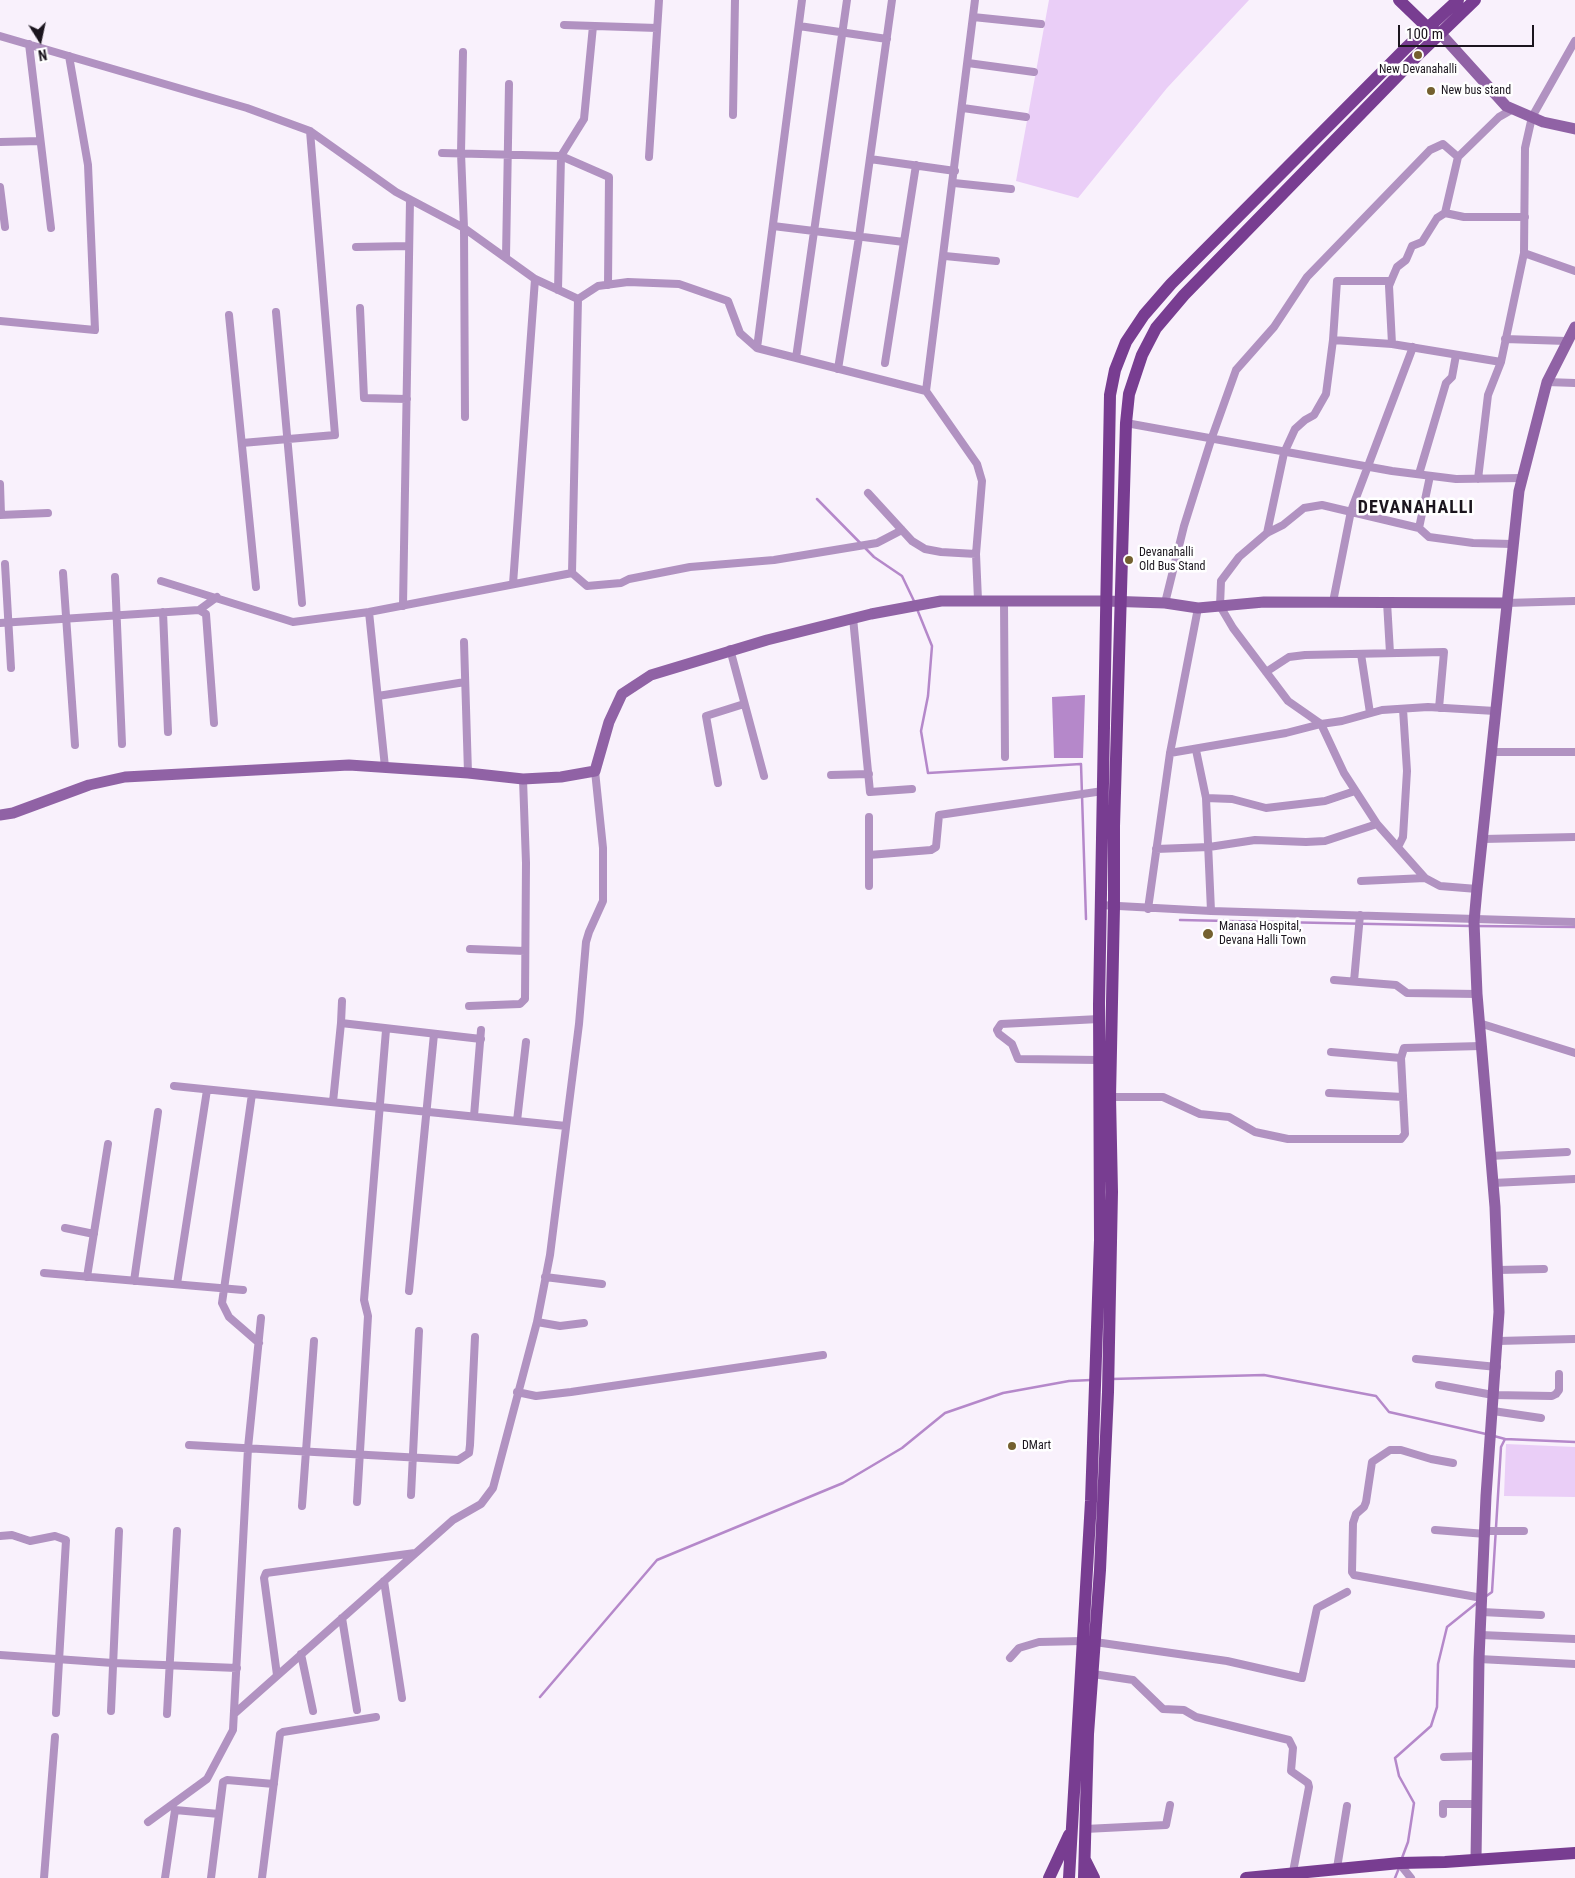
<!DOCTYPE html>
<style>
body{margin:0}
#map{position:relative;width:1575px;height:1878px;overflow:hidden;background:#f9f1fc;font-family:"Roboto Condensed",sans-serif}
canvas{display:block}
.north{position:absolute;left:15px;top:15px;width:50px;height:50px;-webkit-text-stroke:4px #fff;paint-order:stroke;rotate:170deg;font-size:14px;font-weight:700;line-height:20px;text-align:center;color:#1b151e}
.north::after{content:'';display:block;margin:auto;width:18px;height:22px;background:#1b151e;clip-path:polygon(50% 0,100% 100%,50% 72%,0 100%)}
.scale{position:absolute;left:1398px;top:25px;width:136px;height:22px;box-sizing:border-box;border:2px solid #1b151e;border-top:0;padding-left:6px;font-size:15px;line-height:18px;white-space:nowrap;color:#1b151e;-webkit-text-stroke:4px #fff;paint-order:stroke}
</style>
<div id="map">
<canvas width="1575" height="1878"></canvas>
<div class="north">N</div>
<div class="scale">100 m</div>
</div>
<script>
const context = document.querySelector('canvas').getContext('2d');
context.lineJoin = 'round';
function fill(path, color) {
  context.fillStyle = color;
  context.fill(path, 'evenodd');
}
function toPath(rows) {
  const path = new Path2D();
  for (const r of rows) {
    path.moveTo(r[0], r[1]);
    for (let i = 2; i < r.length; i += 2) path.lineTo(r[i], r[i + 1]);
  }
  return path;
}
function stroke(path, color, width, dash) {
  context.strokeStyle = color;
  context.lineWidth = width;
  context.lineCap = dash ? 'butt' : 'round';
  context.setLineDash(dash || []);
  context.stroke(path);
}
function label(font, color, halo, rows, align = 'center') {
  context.font = font + ' "Roboto Condensed",sans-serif';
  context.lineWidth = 5;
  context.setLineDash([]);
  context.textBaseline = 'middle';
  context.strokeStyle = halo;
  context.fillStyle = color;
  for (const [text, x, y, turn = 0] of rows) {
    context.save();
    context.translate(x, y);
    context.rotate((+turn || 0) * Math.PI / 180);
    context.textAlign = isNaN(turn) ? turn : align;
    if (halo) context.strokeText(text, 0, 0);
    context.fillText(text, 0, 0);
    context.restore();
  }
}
const green = toPath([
 [1049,0,1249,0,1167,88,1078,198,1016,181],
 [1506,1444,1575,1447,1575,1497,1504,1496]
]);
const water = toPath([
 [1085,695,1083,758,1054,758,1052,697]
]);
const stream = toPath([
 [817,499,874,557,902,576,914,601],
 [917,609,932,646,928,696,921,731,928,773,1081,764,1086,919],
 [1180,920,1471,926],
 [1476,926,1575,927],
 [1111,1379,1264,1375,1376,1396,1389,1412,1486,1434],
 [1494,1436,1505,1439],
 [1485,1597,1492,1592,1501,1447,1505,1439,1575,1442],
 [540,1697,657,1560,843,1483,902,1448,945,1413,1003,1393,1069,1381,1091,1380],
 [1402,1858,1408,1842,1414,1803,1399,1776,1395,1758,1431,1726,1437,1707,1438,1664,1447,1627,1478,1602],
 [1395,1878,1399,1868]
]);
const street = toPath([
 [973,17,1041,24],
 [564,25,657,28],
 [799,26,887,39],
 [0,36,247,108,310,131,396,192,464,228,535,279,578,299,598,286,628,282,679,284,728,301,740,333,757,348,926,391,977,464,982,481,976,554,978,600],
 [1575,41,1532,117,1525,148,1524,253,1575,271],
 [29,44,51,228],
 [463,52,461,153,464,228,465,417],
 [968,63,1034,72],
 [963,108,1026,117],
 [1513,109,1499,117,1458,157,1445,213,1464,217,1525,217],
 [733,115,735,0],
 [0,142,40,141],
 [442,153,561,156,609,177,608,285],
 [649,157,659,0],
 [870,159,955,171],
 [954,183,1011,189],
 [0,187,5,227],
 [773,226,904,242],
 [356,247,409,246],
 [945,256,996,261],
 [506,257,509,84],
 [558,290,561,156,584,119,593,26],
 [360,308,364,398,407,399],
 [276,312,302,603],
 [229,315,256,587],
 [0,321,95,330,88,165,69,56],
 [1505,339,1566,341],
 [1333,340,1392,344,1501,362,1524,253],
 [1392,344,1389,286,1391,281,1397,267,1406,260,1412,246,1422,242,1437,218,1445,213],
 [757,348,802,0],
 [796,358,847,0],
 [885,363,916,165],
 [838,369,859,237,892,0],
 [1547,382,1575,383],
 [926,391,975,0],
 [1126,423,1392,471,1456,479,1522,478],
 [242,443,335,435,310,131],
 [1419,474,1446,383,1452,377,1456,355],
 [1478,479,1488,395,1501,362],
 [0,484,1,515],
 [868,493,912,541,925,549,941,552,976,554],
 [0,515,48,513],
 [1419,528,1430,476],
 [1267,533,1284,453,1295,429,1305,420,1314,415,1326,394,1333,340,1337,281,1391,281],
 [5,564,11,668],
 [63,573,75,745],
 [572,573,578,299],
 [115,577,122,744],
 [161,581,293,622,369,612,572,573,587,586,621,583,629,579,690,567,774,560,877,543,902,530],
 [513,584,535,279],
 [1004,600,1005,757],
 [1333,602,1351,511,1413,347],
 [1387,602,1390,653],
 [1165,603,1184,526,1211,440,1236,370,1274,327,1307,277,1430,150,1443,144,1458,157],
 [1506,603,1575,601],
 [403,606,410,200],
 [199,610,206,614,214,723],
 [163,612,168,732],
 [369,612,385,767],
 [853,618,870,792,912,789],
 [0,623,199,610,217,597],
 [464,642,468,773],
 [730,649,764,776],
 [1361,654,1370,713],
 [1266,672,1289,657,1305,655,1444,652,1439,708],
 [378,696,465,682],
 [1495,711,1428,707,1382,710,1342,721,1321,724,1288,701,1233,628,1220,606,1221,581,1239,557,1267,533,1283,525,1304,508,1322,505,1419,528,1429,537,1473,543,1512,544],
 [1196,750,1206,798,1211,911],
 [1491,752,1575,752],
 [1170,753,1286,733,1321,724,1344,773,1377,824,1425,878,1440,886,1477,889],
 [831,775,869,774],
 [718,783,706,716,744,704],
 [1206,798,1232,799,1266,808,1325,801,1355,791],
 [1483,839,1575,837],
 [1398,847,1403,837,1407,771,1403,709],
 [1156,849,1209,847,1255,840,1306,842,1325,841,1377,824],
 [869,855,931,850,936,847,939,815,1103,791],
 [1361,881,1425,878],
 [869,886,869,817],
 [1100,905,1211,911,1575,922],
 [1148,909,1170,753,1198,608],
 [470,949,525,951],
 [1334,980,1396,985,1407,993,1477,994],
 [1354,981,1360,915],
 [342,1001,341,1023,481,1039],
 [469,1006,520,1004,525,999,526,863,523,779],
 [1099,1019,1001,1024,997,1030,999,1034,1012,1044,1018,1059,1099,1060],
 [1479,1023,1575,1053],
 [1331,1052,1401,1058,1404,1048,1481,1046],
 [174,1086,566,1126],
 [1329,1093,1403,1097],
 [252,1094,222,1303,229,1317,259,1343],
 [1110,1097,1163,1097,1200,1114,1229,1117,1255,1132,1288,1139,1401,1139,1405,1134,1401,1058],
 [333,1102,341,1023],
 [474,1116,481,1030],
 [517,1121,526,1042],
 [1490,1156,1567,1152],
 [1493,1183,1575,1179],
 [65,1228,94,1234],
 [1498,1270,1544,1269],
 [44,1273,243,1290],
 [87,1277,108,1144],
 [545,1277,602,1284],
 [134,1281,158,1112],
 [177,1284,207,1090],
 [409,1291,434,1034],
 [537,1322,560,1326,584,1323],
 [1498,1341,1575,1339],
 [1416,1359,1497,1367],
 [1439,1385,1493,1395,1552,1396,1556,1394,1559,1390,1559,1374],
 [517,1392,536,1396,571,1392,823,1355],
 [1493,1411,1541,1418],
 [189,1445,458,1460,469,1453,470,1445,475,1337],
 [1453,1463,1431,1459,1401,1450,1390,1450,1372,1462,1366,1502,1364,1507,1356,1514,1353,1523,1352,1572,1354,1575,1482,1598],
 [411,1495,419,1331],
 [357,1502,368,1316,364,1300,386,1030],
 [302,1506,314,1341],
 [1435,1530,1486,1534],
 [1486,1531,1524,1531],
 [0,1536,12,1535,30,1541,55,1536,66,1540,56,1713],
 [384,1581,402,1698],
 [1482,1612,1541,1615],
 [342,1618,357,1710],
 [1481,1635,1575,1639],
 [1095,1642,1227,1661,1302,1678,1317,1608,1347,1592],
 [301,1654,313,1711],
 [0,1655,113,1663,237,1668],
 [1010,1658,1019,1648,1039,1642,1082,1641],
 [1479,1659,1575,1664],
 [1093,1674,1133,1680,1163,1709,1184,1710,1196,1717,1289,1740,1293,1748,1291,1771,1308,1783,1309,1787,1293,1872],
 [277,1675,264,1578,266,1573,415,1553],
 [111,1711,119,1531],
 [167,1714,177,1531],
 [234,1714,453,1520,481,1504,493,1488,537,1322,550,1255,579,1024,586,942,589,932,603,901,603,848,595,771],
 [1444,1757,1478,1756],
 [1443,1814,1443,1804,1477,1804],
 [148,1822,207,1779,233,1730,248,1448,261,1318],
 [1085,1829,1166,1825,1170,1805],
 [1399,1863,1411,1878],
 [1337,1868,1347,1806],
 [44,1878,55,1737],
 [165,1878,175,1810,219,1814],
 [211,1878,223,1782,227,1780,274,1784],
 [262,1878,280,1734,283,1732,376,1717]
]);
const secondary = toPath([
 [1440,33,1506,106,1543,122,1575,129],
 [0,815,13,813,89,785,125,777,349,765,468,773,523,779,561,777,595,771,609,722,622,694,651,675,767,640,871,614,941,601,1106,601,1165,603,1198,608,1264,602,1506,603],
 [1476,1859,1479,1659,1486,1496,1499,1312,1495,1207,1477,994,1474,922,1477,889,1519,491,1547,382,1575,327]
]);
const primary = toPath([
 [1399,0,1428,28,1435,31],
 [1085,1860,1094,1878],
 [1049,1878,1069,1835],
 [1069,1878,1091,1501,1100,1240,1099,1004,1110,395,1115,370,1126,342,1144,315,1171,284,1406,48,1458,0],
 [1084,1878,1088,1734,1100,1570,1108,1392,1112,1192,1110,1097,1114,907,1114,826,1126,423,1129,394,1142,355,1156,328,1184,295,1418,55,1475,0],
 [1246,1878,1400,1863,1445,1862,1575,1853]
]);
const markers = [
 [1418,55,5,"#74602f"],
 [1431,91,5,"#74602f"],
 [1129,560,5,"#74602f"],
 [1208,934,6,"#74602f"],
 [1012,1446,5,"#74602f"]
];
const poiNames = [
 ["New Devanahalli",1418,70,"center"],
 ["New bus stand",1441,91],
 ["Devanahalli",1139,553],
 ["Old Bus Stand",1139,567],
 ["Manasa Hospital,",1219,927],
 ["Devana Halli Town",1219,941],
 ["DMart",1022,1446]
];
const districtNames = [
 ["DEVANAHALLI",1416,508]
];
fill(green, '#eacef7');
fill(water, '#b588ca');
stroke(stream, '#b588ca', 2.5);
stroke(street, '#b192c1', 8);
stroke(secondary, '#9062a5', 11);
stroke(primary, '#783d91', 12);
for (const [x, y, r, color] of markers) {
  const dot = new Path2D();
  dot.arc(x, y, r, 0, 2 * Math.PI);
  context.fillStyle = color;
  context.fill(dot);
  stroke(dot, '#fff', 2);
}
label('12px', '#1b151e', '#fff', poiNames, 'left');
context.letterSpacing = '1px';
label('bold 18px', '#1b151e', '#fff', districtNames);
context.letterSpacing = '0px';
</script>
